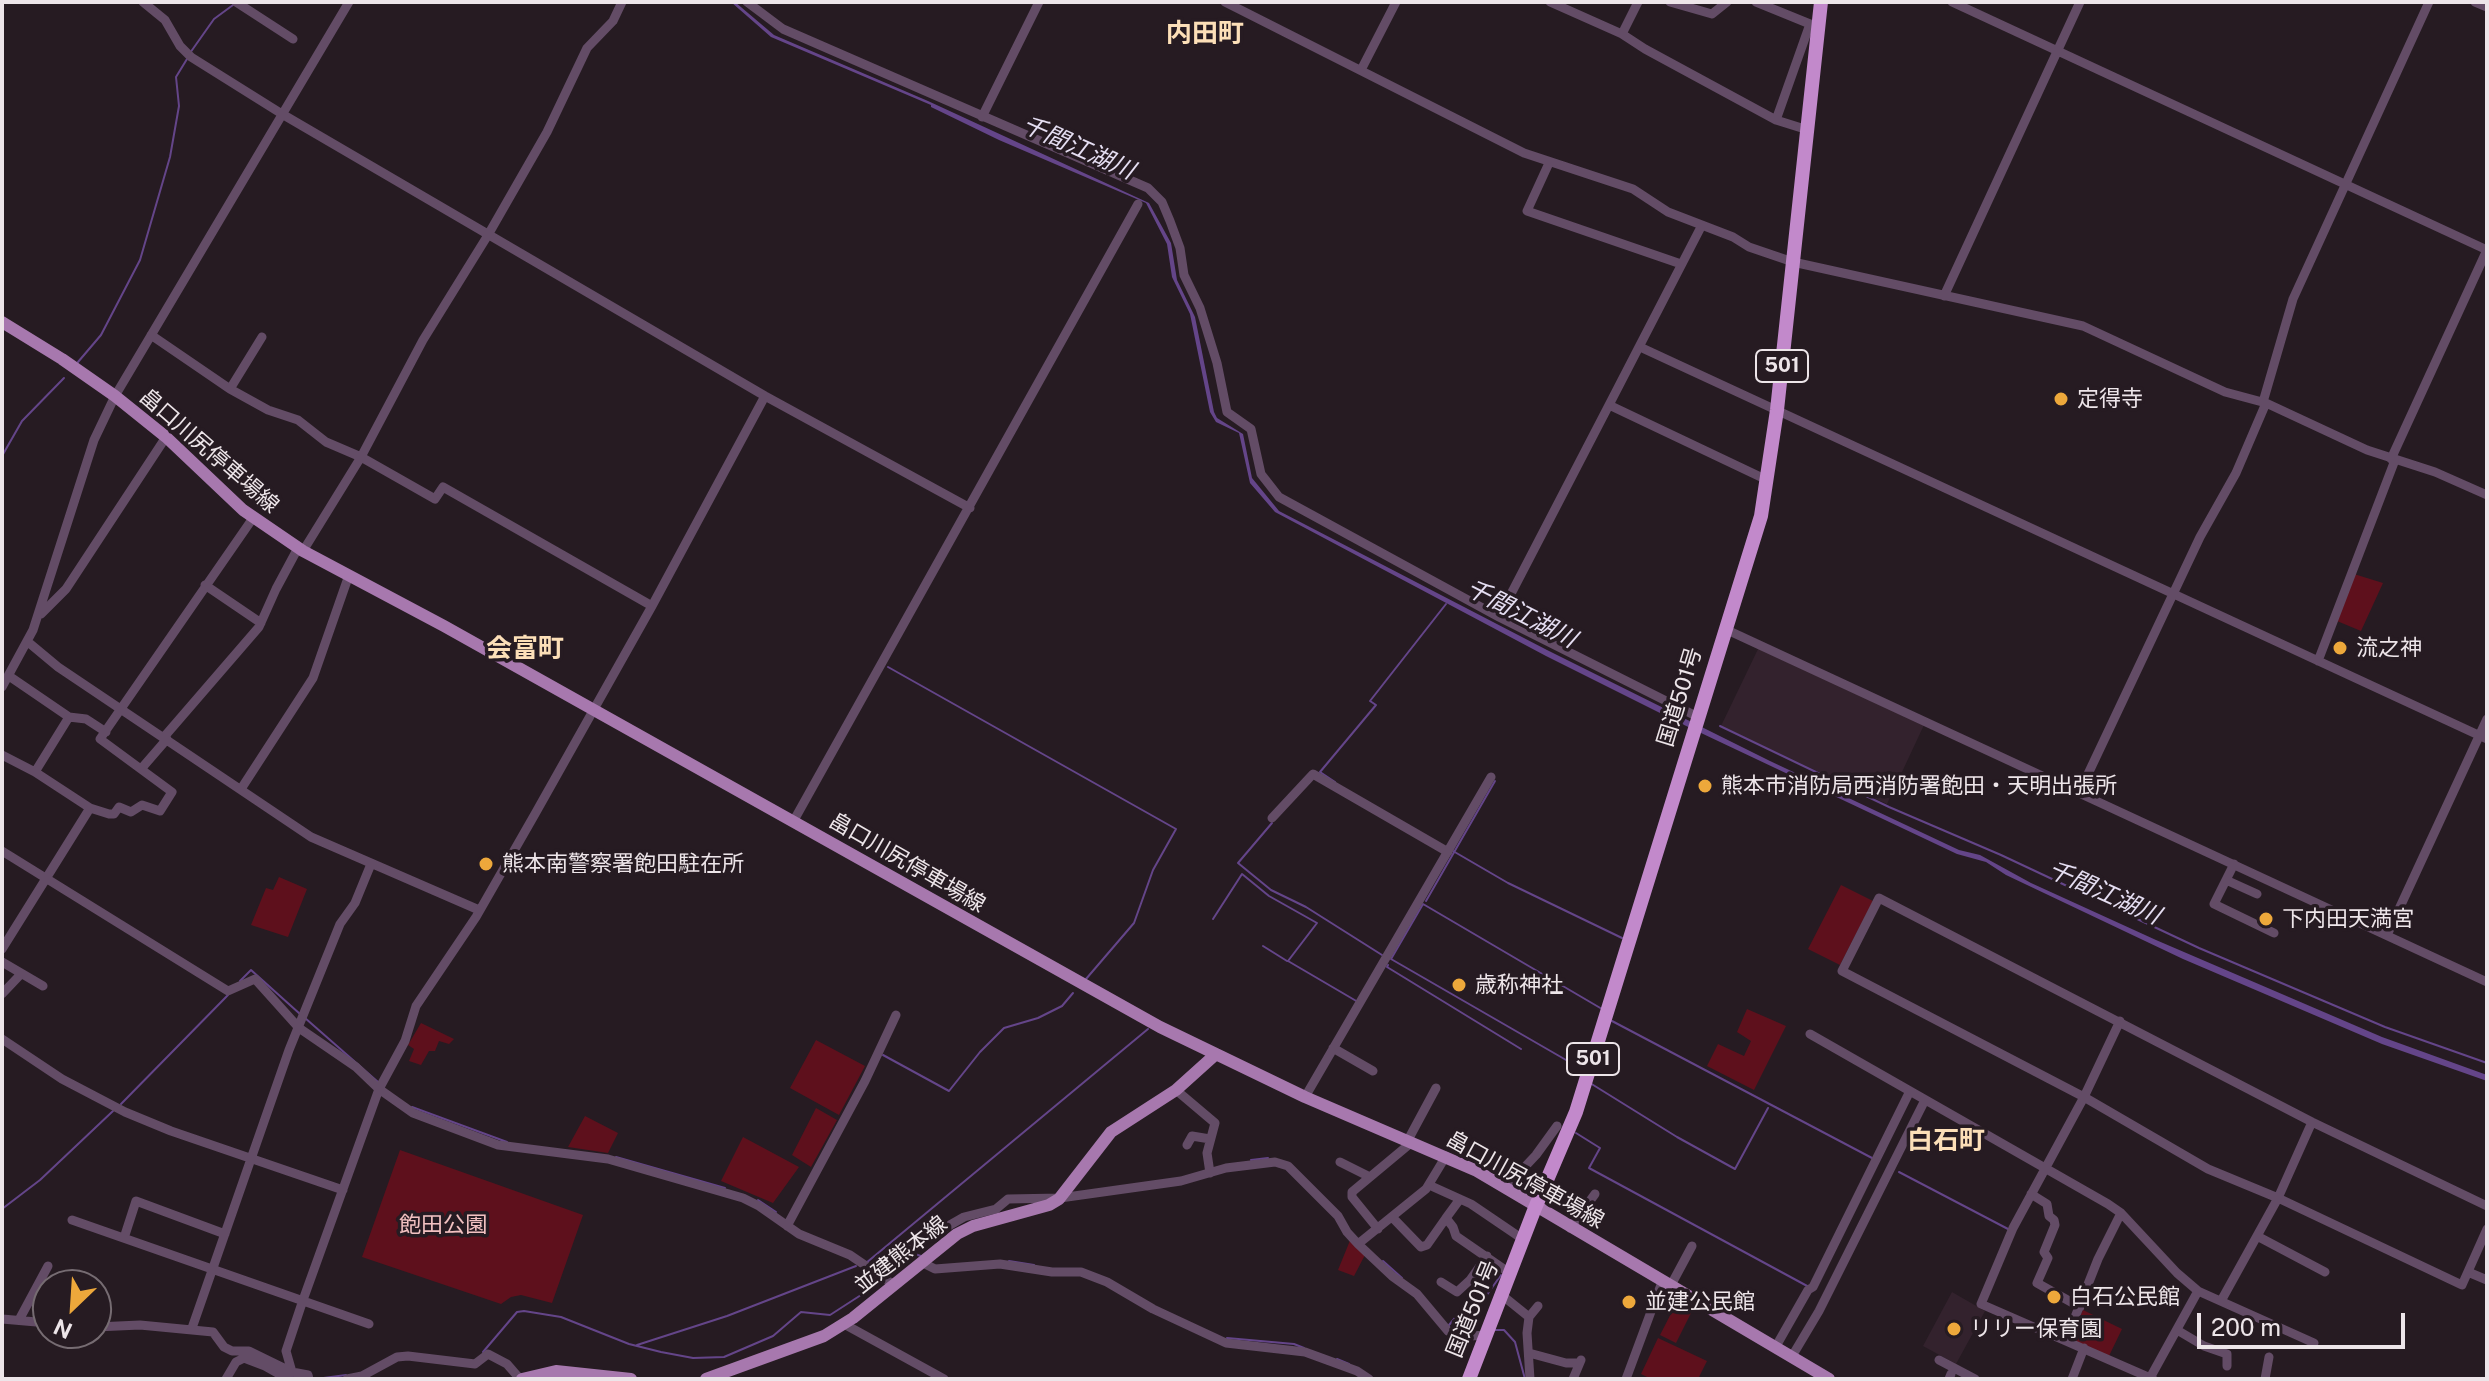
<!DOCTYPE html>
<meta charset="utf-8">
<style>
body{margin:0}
#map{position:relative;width:2489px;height:1381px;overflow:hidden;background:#261b22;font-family:"Public Sans",sans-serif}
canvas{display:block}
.frame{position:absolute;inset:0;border:4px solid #ede5e9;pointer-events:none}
.north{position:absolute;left:32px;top:1269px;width:80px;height:80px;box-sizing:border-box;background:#261b22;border:2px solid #766c72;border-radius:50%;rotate:205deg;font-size:22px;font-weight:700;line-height:32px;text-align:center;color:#ede5e9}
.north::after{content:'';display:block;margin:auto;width:28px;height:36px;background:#eda83b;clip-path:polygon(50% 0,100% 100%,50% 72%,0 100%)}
.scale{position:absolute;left:2197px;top:1313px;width:208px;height:36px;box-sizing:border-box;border:4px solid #ede5e9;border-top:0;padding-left:10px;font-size:24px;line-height:28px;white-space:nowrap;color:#ede5e9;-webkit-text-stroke:6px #261b22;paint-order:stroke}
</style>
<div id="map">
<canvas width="2489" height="1381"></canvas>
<div class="frame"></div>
<div class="north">N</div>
<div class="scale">200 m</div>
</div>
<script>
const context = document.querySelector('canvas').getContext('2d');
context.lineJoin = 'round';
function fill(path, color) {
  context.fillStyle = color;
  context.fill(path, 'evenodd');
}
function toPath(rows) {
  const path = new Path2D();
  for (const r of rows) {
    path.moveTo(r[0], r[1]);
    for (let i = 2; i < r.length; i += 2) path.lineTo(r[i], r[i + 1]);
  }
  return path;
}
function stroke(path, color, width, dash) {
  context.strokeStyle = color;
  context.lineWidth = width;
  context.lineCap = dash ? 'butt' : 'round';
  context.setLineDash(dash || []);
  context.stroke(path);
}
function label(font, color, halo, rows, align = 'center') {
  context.font = font + ' "Public Sans","Noto Sans JP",sans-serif';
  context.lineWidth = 7;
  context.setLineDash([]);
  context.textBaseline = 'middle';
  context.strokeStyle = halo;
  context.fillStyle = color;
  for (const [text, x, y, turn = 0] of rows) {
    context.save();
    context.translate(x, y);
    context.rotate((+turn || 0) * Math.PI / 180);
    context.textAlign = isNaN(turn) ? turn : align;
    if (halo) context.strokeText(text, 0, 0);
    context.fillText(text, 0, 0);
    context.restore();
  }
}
const built = toPath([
 [1759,647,1924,725,1887,804,1721,726],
 [1952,1292,1985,1311,1956,1364,1923,1346]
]);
const green = toPath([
 [2354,574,2383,583,2361,631,2337,621],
 [279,877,307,889,288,937,251,925,266,888,273,890],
 [1841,885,1873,901,1840,965,1808,949],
 [1747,1009,1786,1026,1754,1090,1707,1066,1718,1044,1744,1056,1751,1041,1737,1032],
 [421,1023,454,1039,449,1044,439,1041,435,1051,429,1051,421,1065,409,1061,414,1049,408,1045],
 [816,1040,865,1066,839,1115,790,1088],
 [816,1108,837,1120,811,1167,792,1155],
 [585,1116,618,1133,608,1153,568,1147],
 [743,1137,799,1167,773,1203,721,1181],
 [400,1150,583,1215,552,1303,521,1295,511,1297,501,1304,362,1257],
 [1351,1238,1366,1253,1354,1276,1338,1270],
 [1679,1298,1694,1307,1676,1343,1660,1335],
 [2083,1310,2122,1329,2109,1356,2069,1339],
 [1658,1338,1707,1361,1698,1379,1651,1379,1641,1374]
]);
const water = toPath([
 [731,2,735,2,774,35,928,101,1149,203,1171,243,1177,280,1195,317,1214,412,1217,418,1243,434,1252,478,1279,511,1547,650,1770,761,1959,850,1980,855,2031,883,2156,940,2382,1037,2487,1075,2487,1081,2382,1044,2183,959,2006,875,1986,862,1957,854,1682,724,1546,656,1275,512,1250,483,1239,433,1216,422,1210,412,1190,314,1172,277,1167,244,1146,203,999,140,931,107,931,105,771,37]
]);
const stream = toPath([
 [190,53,214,19,233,5],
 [78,362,101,335,140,260,170,157,179,106,176,77,187,59],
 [2,456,22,421,64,378],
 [888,667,1176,829,1153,870,1134,923,1086,979],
 [1720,726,1889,807,2001,855,2199,948,2385,1027,2487,1063],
 [1320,772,1376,705,1370,701,1446,604],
 [1320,772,1335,782],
 [1272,823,1238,863,1271,890,1306,907,1382,955],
 [1453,851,1508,883,1622,938],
 [1426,901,1495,781],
 [1213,919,1242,874,1269,896,1317,923,1288,961,1358,1002],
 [1263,946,1287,961],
 [1391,959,1423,904,1602,1009],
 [1391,959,1573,1064,1581,1073],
 [1388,965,1387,967,1521,1049],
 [240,981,251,970,300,1014],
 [305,1018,378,1082],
 [1612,1021,1872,1158],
 [883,1055,949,1091,980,1052,1004,1028,1038,1018,1062,1006,1073,993],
 [1590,1083,1677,1137,1735,1169,1768,1108],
 [121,1104,228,995],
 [412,1107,507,1142],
 [1576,1133,1600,1148,1589,1168,1809,1287],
 [616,1157,725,1188],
 [1251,1160,1268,1158],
 [1899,1172,2008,1229],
 [758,1200,776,1212],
 [2,1209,40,1180,113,1111],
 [908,1252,921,1256],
 [1009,1261,1034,1265],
 [1383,1261,1402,1278],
 [866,1263,1148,1029],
 [1449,1325,1466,1305,1484,1299,1501,1275],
 [1494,1330,1504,1330,1515,1342,1525,1379],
 [1227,1338,1294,1344,1304,1348],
 [637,1345,727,1316,856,1266],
 [483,1352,517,1312,524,1311,561,1317,629,1344,661,1352,693,1358,724,1357,773,1336,801,1312,830,1315,861,1295,864,1283,880,1278],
 [1337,1359,1349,1364],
 [290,1376,296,1379],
 [316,1379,346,1375]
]);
const minor = toPath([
 [143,2,165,20,180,46,191,57,282,114,765,396,970,508],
 [236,2,293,39],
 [747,2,783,29,1148,188,1162,202,1170,221,1180,248,1184,275,1200,308,1217,363,1227,412,1251,429,1261,474,1279,497,1499,617,1698,717],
 [1225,2,1524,153,1633,189,1668,212,1733,237,1749,247,1793,262,2083,326,2225,392,2266,403,2367,450,2435,472,2487,495],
 [1550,2,1622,34,1645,49,1776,120,1808,130],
 [1670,2,1712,14,1727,2],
 [1756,2,1810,24],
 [1952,2,2487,250],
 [2475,2,2487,7],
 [1622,34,1638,2],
 [1361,70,1396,2],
 [982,117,1039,2],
 [1776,120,1810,24,1819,25],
 [1549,163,1527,211,1681,264],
 [1944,296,2080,2],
 [151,335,230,389,268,410,298,420,326,442,361,457,435,499,443,487,652,606],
 [1640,347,2487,739],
 [230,389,262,337],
 [2263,402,2293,299,2429,2],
 [1609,405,1702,225],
 [2391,459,2487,250],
 [303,551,361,457,423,340,488,235,547,132,587,48,613,21,622,2],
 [205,585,261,623],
 [41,614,66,589,166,437],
 [1499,617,1609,405,1767,480],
 [1725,629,2487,982],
 [28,642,58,667,311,837,479,910],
 [2318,661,2395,460],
 [9,676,69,717],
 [2,687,33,630,94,440,115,396,349,2],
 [164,737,259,627,276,589,298,548],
 [2,755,35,772],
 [141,769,167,739],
 [241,789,313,678,349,575],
 [2079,793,2200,537,2236,473,2266,403],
 [90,808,35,772,69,717,86,719,106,732],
 [1272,818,1313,774,1448,852],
 [793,822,1138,204],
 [2,851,228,991,255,979,299,1028,356,1067,379,1089,413,1113,498,1145,608,1159,743,1198,759,1206,799,1234,850,1255,894,1285],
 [2234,864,2226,880,2257,894],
 [2226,880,2214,904,2274,933],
 [2387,935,2487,719],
 [2,949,90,808,109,814,114,814,119,807,131,812,142,805,160,811,172,792,100,739,253,518],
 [2,962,43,986],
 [2,994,21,974],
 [2120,1021,2084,1097,2013,1228,1981,1304,2153,1379],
 [1810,1034,2108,1204,2121,1213,2177,1273,2198,1291,2314,1343],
 [2,1039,62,1079,125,1112,171,1131,343,1190],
 [1333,1048,1373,1071],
 [1176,1090,1215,1123,1207,1153,1210,1173],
 [1305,1097,1491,777],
 [1408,1140,1436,1088],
 [1187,1145,1192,1136,1210,1139],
 [1340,1162,1370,1177],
 [1429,1185,1471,1204,1524,1240],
 [1505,1188,1536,1155,1557,1126],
 [2031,1194,2047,1204,2049,1216,2054,1220,2055,1225,2044,1252,2048,1258,2037,1283,2080,1307],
 [2487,1206,2312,1122,1879,898,1842,971,2084,1097,2208,1169,2278,1198,2462,1285,2487,1229],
 [1392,1217,1421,1247,1427,1245,1446,1218,1453,1227,1456,1236,1511,1274],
 [1446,1218,1460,1199],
 [72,1220,369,1324],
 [787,1226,865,1081,896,1015],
 [1570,1228,1595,1194],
 [1378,1229,1352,1197,1352,1192,1412,1142],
 [2257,1236,2325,1272],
 [124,1238,136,1201,225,1234],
 [1358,1244,1426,1189,1446,1156],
 [921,1262,935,1269,1000,1264,1052,1272,1081,1272,1107,1282,1153,1309,1226,1343,1305,1352,1357,1371,1369,1379],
 [2468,1272,2487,1280],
 [884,1278,919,1234,943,1229,964,1217,996,1209,1008,1199,1060,1198,1181,1181,1226,1168,1275,1162,1288,1166,1338,1216,1347,1232,1358,1244,1392,1276,1417,1294,1448,1331,1469,1336,1488,1335],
 [1441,1282,1457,1292,1470,1280,1487,1256],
 [1670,1287,1692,1246],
 [1503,1296,1529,1317,1527,1333,1530,1379],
 [2221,1301,2278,1198,2312,1122],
 [1529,1317,1538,1306],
 [2,1319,48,1323],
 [19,1320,48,1266],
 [844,1324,944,1379],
 [96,1327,140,1325,213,1332,224,1347,232,1351,249,1351,292,1372,308,1375,309,1379],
 [192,1328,289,1050,340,924,355,903,371,864],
 [2177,1330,2204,1346,2227,1354,2227,1366],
 [2066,1340,2098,1259,2121,1213],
 [1775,1348,1808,1290,1813,1287,1910,1091],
 [1529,1353,1566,1363,1579,1363],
 [1791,1358,1819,1311,1925,1100],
 [1939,1360,1975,1379],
 [292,1372,286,1351,303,1300,379,1089,405,1041,416,1006,476,917,535,814,652,606,765,396],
 [2150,1378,2198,1291],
 [226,1379,236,1362,244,1358,265,1366,288,1379],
 [347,1379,362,1376,397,1357,408,1356,475,1364,488,1354,507,1364,520,1379],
 [1573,1379,1581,1360],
 [1626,1379,1662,1282],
 [1949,1379,1951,1374],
 [2072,1379,2084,1348],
 [2265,1379,2269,1357]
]);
const major = toPath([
 [2,322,62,359,115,396,166,437,243,510,303,551,444,626,1160,1027,1305,1097,1477,1171,1829,1379],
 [522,1379,556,1371,631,1379],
 [706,1379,824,1336,853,1318,957,1234,973,1226,1049,1205,1059,1199,1111,1132,1176,1090,1216,1054]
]);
const highway = toPath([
 [1469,1379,1535,1208,1576,1112,1761,516,1777,410,1821,2]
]);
const markers = [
 [2061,399,8,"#eda83b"],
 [2340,648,8,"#eda83b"],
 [1705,786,8,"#eda83b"],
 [486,864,8,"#eda83b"],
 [2266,919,8,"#eda83b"],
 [1459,985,8,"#eda83b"],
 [2054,1297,8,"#eda83b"],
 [1629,1302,8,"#eda83b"],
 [1954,1329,8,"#eda83b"]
];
const shields = [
 [1782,366,52],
 [1593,1059,52]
];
const shieldNames = [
 ["501",1782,366],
 ["501",1593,1059]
];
const poiNames = [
 ["定得寺",2077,399],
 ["流之神",2356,648],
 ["熊本市消防局西消防署飽田・天明出張所",1721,786],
 ["熊本南警察署飽田駐在所",502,864],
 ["下内田天満宮",2282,919],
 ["歳称神社",1475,985],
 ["白石公民館",2070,1297],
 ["並建公民館",1645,1302],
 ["リリー保育園",1970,1329]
];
const streetNames = [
 ["畠口川尻停車場線",209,451,41],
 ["国道501号",1680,697,-73],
 ["畠口川尻停車場線",907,863,30],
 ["畠口川尻停車場線",1525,1180,29],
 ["並建熊本線",901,1255,-38],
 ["国道501号",1473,1309,-68]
];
const parkNames = [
 ["飽田公園",443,1225]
];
const waterNames = [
 ["千間江湖川",1078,148,24],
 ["千間江湖川",1521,614,27],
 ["千間江湖川",2104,893,24]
];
const quarterNames = [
 ["内田町",1205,34],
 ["会富町",525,649],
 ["白石町",1946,1141]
];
fill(built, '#33222d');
fill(green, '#5e101c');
fill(water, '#644589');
stroke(stream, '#644589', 2);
stroke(minor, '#634c66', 9);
stroke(major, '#a778ae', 12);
stroke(highway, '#c289cb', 14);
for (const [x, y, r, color] of markers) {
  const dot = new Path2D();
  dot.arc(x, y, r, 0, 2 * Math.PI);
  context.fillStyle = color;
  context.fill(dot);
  stroke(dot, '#261b22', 3);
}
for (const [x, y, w] of shields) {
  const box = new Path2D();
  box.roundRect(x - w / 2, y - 16, w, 32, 6);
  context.fillStyle = '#261b22';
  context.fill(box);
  stroke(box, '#ede5e9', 2);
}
label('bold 20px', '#ede5e9', null, shieldNames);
label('22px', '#ede5e9', '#261b22', poiNames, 'left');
label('22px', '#ede5e9', '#261b22', streetNames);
label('22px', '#f2c1c1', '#261b22', parkNames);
label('italic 24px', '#e5def2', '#261b22', waterNames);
label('bold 26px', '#fcdfb8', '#261b22', quarterNames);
</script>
